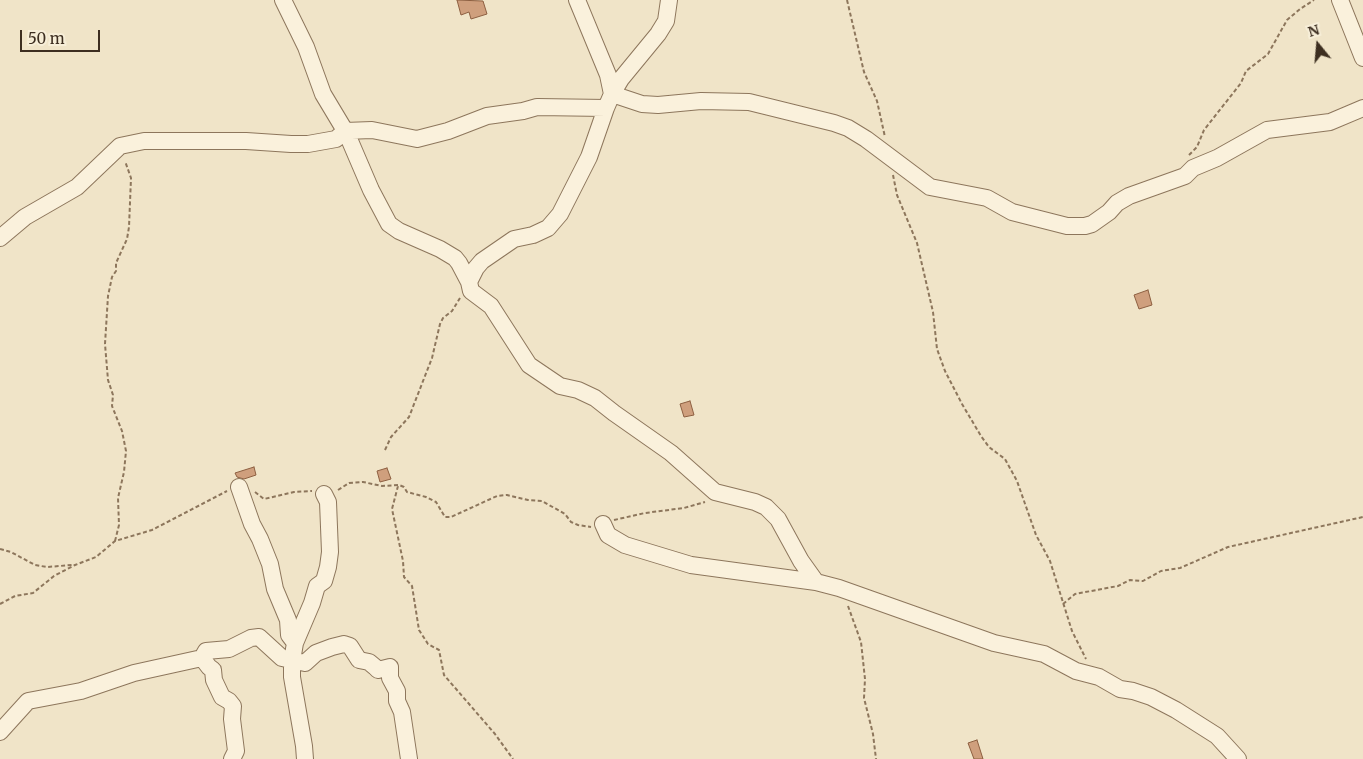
<!DOCTYPE html>
<style>
body{margin:0}
#map{position:relative;width:1363px;height:759px;overflow:hidden;background:#f0e4c8;font-family:Merriweather,serif}
canvas{display:block}
.north{position:absolute;left:1293px;top:20px;width:50px;height:50px;-webkit-text-stroke:4px #f7eed8;paint-order:stroke;rotate:343deg;font-size:14px;font-weight:700;line-height:20px;text-align:center;color:#3d2e20}
.north::after{content:'';display:block;margin:auto;width:18px;height:22px;background:#3d2e20;clip-path:polygon(50% 0,100% 100%,50% 72%,0 100%)}
.scale{position:absolute;left:20px;top:30px;width:80px;height:22px;box-sizing:border-box;border:2px solid #3d2e20;border-top:0;padding-left:6px;font-size:15px;line-height:18px;white-space:nowrap;color:#3d2e20;-webkit-text-stroke:4px #f7eed8;paint-order:stroke}
</style>
<div id="map">
<canvas width="1363" height="759"></canvas>
<div class="north">N</div>
<div class="scale">50 m</div>
</div>
<script>
const context = document.querySelector('canvas').getContext('2d');
context.lineJoin = 'round';
function fill(path, color) {
  context.fillStyle = color;
  context.fill(path, 'evenodd');
}
function toPath(rows) {
  const path = new Path2D();
  for (const r of rows) {
    path.moveTo(r[0], r[1]);
    for (let i = 2; i < r.length; i += 2) path.lineTo(r[i], r[i + 1]);
  }
  return path;
}
function stroke(path, color, width, dash) {
  context.strokeStyle = color;
  context.lineWidth = width;
  context.lineCap = dash ? 'butt' : 'round';
  context.setLineDash(dash || []);
  context.stroke(path);
}
const building = toPath([
 [457,0,483,1,487,14,471,19,469,12,461,15,457,0],
 [1148,290,1152,305,1139,309,1134,295,1148,290],
 [690,401,694,415,684,417,680,404,690,401],
 [254,467,256,475,244,479,237,477,235,473,254,467],
 [387,468,391,479,380,482,377,471,387,468],
 [977,740,983,759,974,759,968,743,977,740]
]);
const path = toPath([
 [847,0,864,72,877,101,885,137],
 [1189,155,1197,147,1204,130,1241,83,1246,71,1268,54,1287,20,1300,9,1314,0],
 [893,175,897,195,917,243,933,312,937,349,945,371,962,404,981,436,989,447,1005,459,1017,481,1036,535,1050,561,1072,631,1086,659],
 [385,450,391,437,409,417,432,358,440,324,443,318,452,311,460,298],
 [398,486,392,509,403,561,404,577,412,586,419,630,428,644,439,650,444,675,495,734,513,759],
 [338,490,349,483,363,482,382,486,399,485,404,487,407,492,426,497,436,502,445,517,451,517,497,496,507,495,528,500,542,501,565,514,571,522,578,525,591,527],
 [255,492,264,499,294,492,312,491],
 [614,520,645,513,684,508,705,502],
 [115,541,119,525,118,498,124,472,126,451,122,431,112,406,113,395,108,380,105,344,108,296,112,277,116,271,116,263,127,239,129,227,131,178,125,161],
 [0,549,11,552,35,565,47,567,72,565],
 [0,604,15,596,33,593,54,576,75,565,96,557,115,541,152,530,227,491],
 [1063,604,1075,594,1118,586,1130,580,1143,581,1161,571,1180,568,1228,547,1363,517],
 [848,606,861,642,865,679,864,698,873,734,876,759]
]);
const minor = toPath([
 [283,0,306,47,323,94,347,134,371,190,389,224,399,231,440,249,455,258,459,263,469,282,471,291,491,306,529,365,560,386,578,390,595,398,614,413,671,453,715,492,755,502,766,507,778,519,801,561,816,582,839,588,994,643,1044,654,1076,671,1099,677,1120,689,1133,691,1151,697,1176,710,1217,736,1238,759],
 [577,0,608,75,612,94,642,104,658,105,701,101,749,102,834,123,848,128,866,139,930,187,987,198,1012,212,1067,226,1085,226,1092,224,1109,212,1117,203,1129,196,1185,176,1193,168,1217,158,1267,130,1330,122,1363,108],
 [1340,0,1363,58],
 [0,238,25,217,77,187,120,146,144,141,246,141,291,144,308,144,336,139,345,131,372,130,417,139,448,131,487,116,523,111,537,107,606,108,612,94,621,79,658,34,666,21,669,0],
 [469,282,476,268,482,261,514,239,533,235,548,228,560,214,589,157,606,108],
 [239,487,252,524,260,539,270,564,275,589,288,620,289,635,295,643],
 [603,524,608,535,625,545,691,565,816,582],
 [202,658,206,651,229,649,251,638,259,637,282,658,305,663,316,653,332,647,344,644,350,646,359,660,369,662,375,667,378,670,390,667,390,678,397,691,397,701,402,712,409,759],
 [0,732,28,701,81,691,134,673,202,658,209,667,213,670,214,680,222,697,229,701,233,706,232,719,236,751,232,759],
 [305,759,304,746,292,677,292,661,295,643,312,603,317,586,324,581,328,567,330,552,328,502,324,494]
]);
fill(building, '#cf9f7d');
stroke(building, '#8d5f41', 1);
stroke(minor, '#8d765c', 18);
stroke(path, '#8d765c', 2, [4, 2.5]);
stroke(minor, '#faf1dc', 16);
</script>
